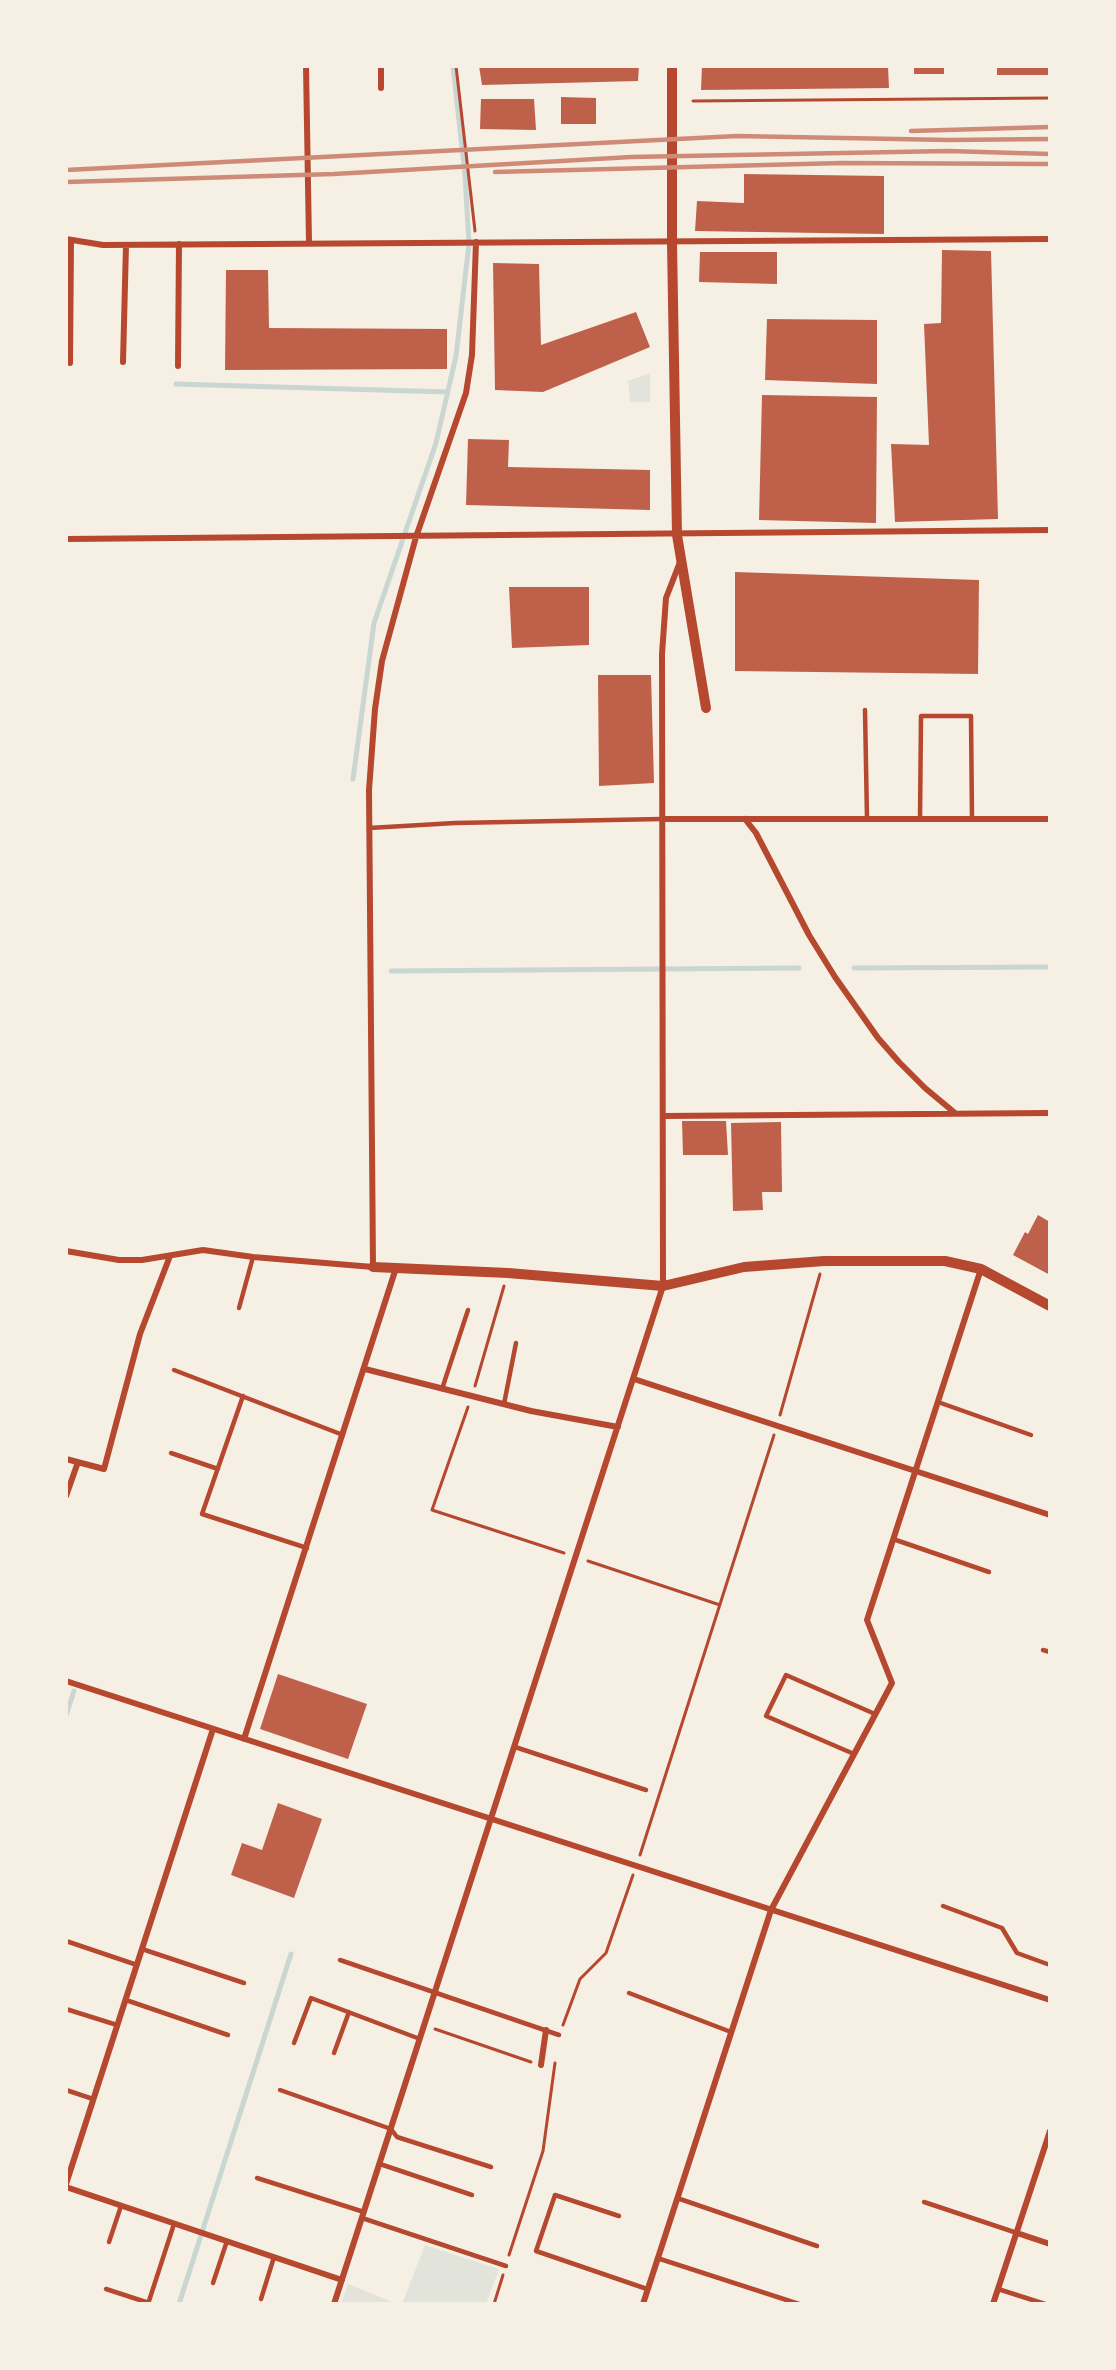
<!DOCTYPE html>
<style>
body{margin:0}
#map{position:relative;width:1116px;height:2370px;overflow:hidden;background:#f6efe4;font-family:Karla,sans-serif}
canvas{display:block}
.frame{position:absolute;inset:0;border:68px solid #f6efe4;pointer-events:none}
</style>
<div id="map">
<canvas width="1116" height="2370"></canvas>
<div class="frame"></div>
</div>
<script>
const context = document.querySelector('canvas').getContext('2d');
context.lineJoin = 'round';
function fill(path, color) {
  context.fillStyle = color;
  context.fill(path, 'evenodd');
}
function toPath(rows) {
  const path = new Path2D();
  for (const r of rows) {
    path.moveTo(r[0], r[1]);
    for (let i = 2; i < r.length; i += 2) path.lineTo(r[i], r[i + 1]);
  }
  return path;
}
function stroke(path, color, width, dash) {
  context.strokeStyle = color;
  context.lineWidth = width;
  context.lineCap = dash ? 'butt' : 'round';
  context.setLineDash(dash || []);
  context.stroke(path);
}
const green = toPath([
 [650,373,650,402,630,402,628,381],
 [425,2245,499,2269,486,2304,402,2304],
 [348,2284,397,2304,341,2304]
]);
const stream = toPath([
 [176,384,447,392],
 [353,779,374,623,436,443,456,356,469,244,465,175,453,66],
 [854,968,1050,967],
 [391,971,799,968],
 [66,1715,74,1691],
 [179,2304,291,1954]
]);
const building = toPath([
 [479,66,639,66,638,81,482,85],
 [702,66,888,66,889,88,701,90],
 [914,66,944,66,944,74,914,74],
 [997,66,1050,66,1050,75,997,75],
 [561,97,596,98,596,124,561,124],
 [481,99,534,99,536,130,480,129],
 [744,174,884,176,884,234,695,231,697,201,744,203],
 [942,250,991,251,998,519,895,522,891,444,929,445,924,324,941,323],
 [700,252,777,252,777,284,699,282],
 [493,263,539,264,541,345,636,312,650,347,543,392,495,390],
 [226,270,268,270,269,328,447,329,447,369,225,370],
 [767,319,877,320,877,384,765,380],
 [762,395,877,397,876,523,759,520],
 [468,439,509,440,508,467,650,470,650,510,466,505],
 [735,572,979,580,978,674,735,671],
 [509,587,589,587,589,645,512,648],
 [598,675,651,675,654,783,599,786],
 [682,1121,726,1121,728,1155,683,1155],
 [781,1122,782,1192,762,1192,763,1210,733,1211,731,1123],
 [1038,1215,1050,1222,1050,1275,1013,1255,1025,1232,1028,1234],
 [278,1674,367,1704,348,1759,260,1729],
 [278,1803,322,1819,294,1898,231,1875,242,1843,262,1850]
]);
const path = toPath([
 [456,66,475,231],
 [693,101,1050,98],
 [475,1386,504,1286],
 [468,1407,432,1510,564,1553],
 [780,1415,820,1274],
 [588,1561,720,1605],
 [640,1855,774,1435],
 [563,2025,580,1979,606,1953,633,1875],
 [435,2029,531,2062],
 [509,2255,543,2151,555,2063],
 [494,2304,503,2275]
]);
const service = toPath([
 [865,710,867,819],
 [920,819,921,716,971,716,972,819],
 [369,828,455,823,662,819],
 [239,1308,253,1257],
 [174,1370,343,1435],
 [442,1389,468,1310],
 [243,1396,202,1514,307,1548],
 [938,1402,1031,1435],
 [504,1404,516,1343],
 [171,1453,218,1469],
 [893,1539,989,1572],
 [1043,1650,1050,1652],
 [515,1747,646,1790],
 [854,1754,766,1716,786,1675,875,1714],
 [943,1906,1002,1928,1017,1953,1050,1965],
 [66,1941,137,1965],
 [142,1949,244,1983],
 [340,1960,559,2035],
 [629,1993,731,2032],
 [126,2000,228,2035],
 [66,2009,117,2025],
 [294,2043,311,1998,420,2039],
 [334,2053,349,2012],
 [66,2090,93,2099],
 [280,2090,391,2129,397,2137,491,2167],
 [380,2164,472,2195],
 [257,2178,364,2212],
 [677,2198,817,2246],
 [924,2202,1017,2233],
 [619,2216,555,2195,536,2251,647,2289],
 [362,2218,506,2266],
 [109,2242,121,2206],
 [657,2258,799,2304],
 [213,2283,227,2241],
 [106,2289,149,2303],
 [998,2289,1045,2304],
 [261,2299,274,2257],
 [148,2304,174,2224]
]);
const minor = toPath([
 [306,66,309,243],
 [381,66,381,88],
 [66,239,103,245,1050,239],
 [123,362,126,245],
 [70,363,71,240],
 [178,366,179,244],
 [66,539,1050,530],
 [662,819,1050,819],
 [745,819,756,833,809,935,835,977,878,1038,899,1062,925,1088,955,1113],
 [663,1116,1050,1113],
 [66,1251,119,1260,142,1260,203,1250,253,1257,373,1267,369,790,375,709,382,661,416,537,466,393,472,355,476,242],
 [365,1369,531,1411,618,1427],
 [634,1379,1050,1515],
 [66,1459,104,1469,140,1334,170,1256],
 [66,1496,78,1462],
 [66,1681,1050,2000],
 [244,1739,396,1268],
 [541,2065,546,2030],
 [66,2184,213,1729],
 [66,2187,342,2280],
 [1017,2233,1050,2244],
 [334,2304,663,1286,662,654,666,598,680,562],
 [643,2304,771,1910,892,1683,867,1620,981,1269],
 [993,2304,1050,2131]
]);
const tertiary = toPath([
 [672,66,672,243,677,535,706,708],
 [373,1267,508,1273,663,1286,744,1267,824,1261,945,1261,981,1269,1050,1306]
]);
const rail = toPath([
 [911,131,1050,127],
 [66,170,737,136,949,140,1050,139],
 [495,172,842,163,1050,164],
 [66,182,334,174,631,157,948,151,1050,154]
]);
fill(green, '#e2e4dc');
stroke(stream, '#c9d6d2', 5);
fill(building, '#bf614a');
stroke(path, '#b5482f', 3);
stroke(service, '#b5482f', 4.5);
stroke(minor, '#b5482f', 6);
stroke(tertiary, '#b5482f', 10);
stroke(rail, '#cf8b77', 4.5);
</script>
